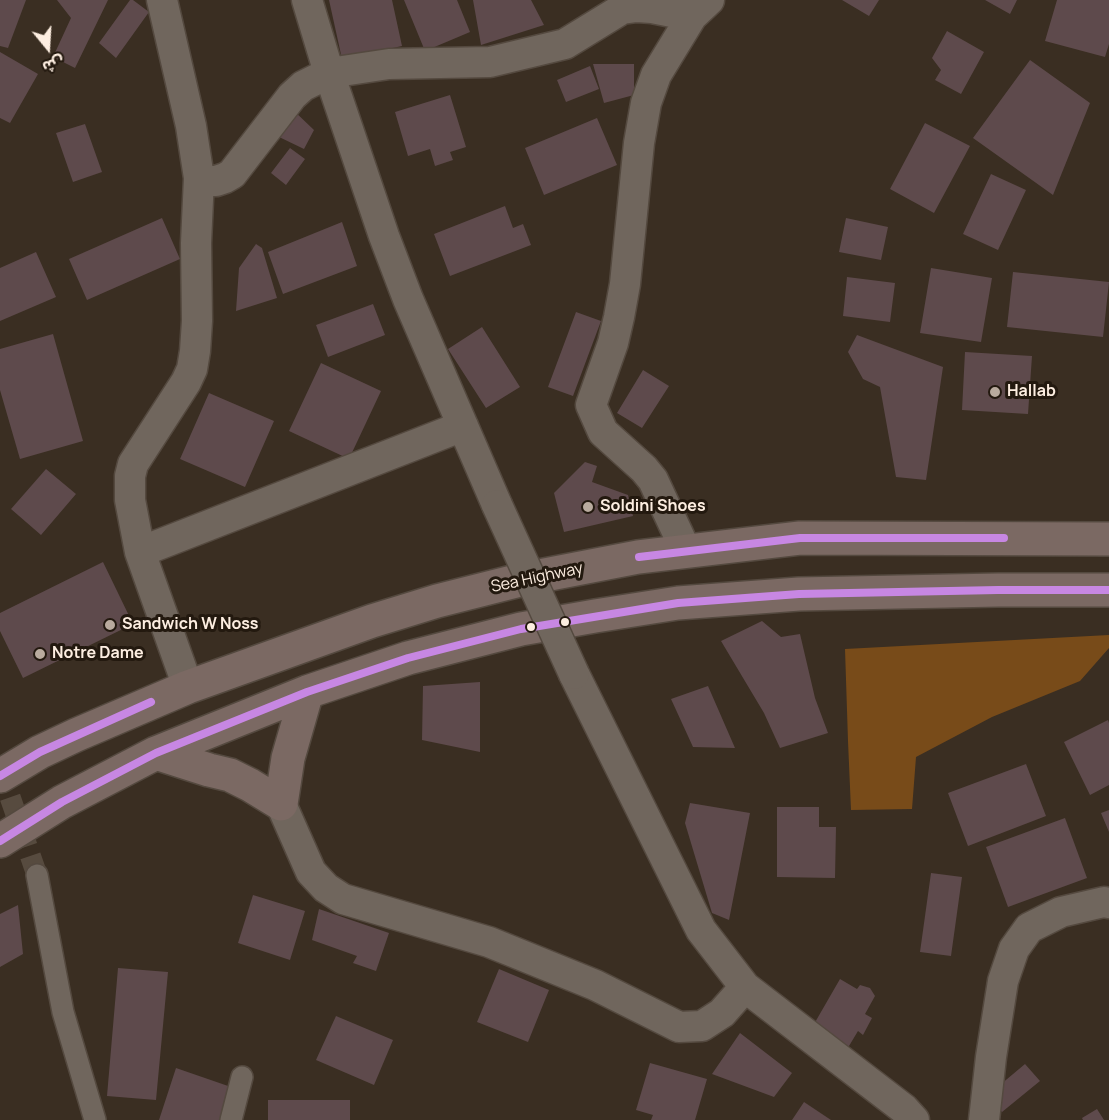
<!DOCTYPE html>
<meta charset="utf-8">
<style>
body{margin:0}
#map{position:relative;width:1109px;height:1120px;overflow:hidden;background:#3a2e22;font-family:Manrope,"Noto Sans Arabic",sans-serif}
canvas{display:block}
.north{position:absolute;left:18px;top:18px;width:60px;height:60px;-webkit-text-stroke:4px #23190f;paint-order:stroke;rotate:162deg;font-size:16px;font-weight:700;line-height:24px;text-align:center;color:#fdeee1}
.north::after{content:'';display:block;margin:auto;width:21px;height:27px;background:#fdeee1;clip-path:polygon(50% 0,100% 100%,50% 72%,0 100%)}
</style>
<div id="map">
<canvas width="1109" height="1120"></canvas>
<div class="north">ش</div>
</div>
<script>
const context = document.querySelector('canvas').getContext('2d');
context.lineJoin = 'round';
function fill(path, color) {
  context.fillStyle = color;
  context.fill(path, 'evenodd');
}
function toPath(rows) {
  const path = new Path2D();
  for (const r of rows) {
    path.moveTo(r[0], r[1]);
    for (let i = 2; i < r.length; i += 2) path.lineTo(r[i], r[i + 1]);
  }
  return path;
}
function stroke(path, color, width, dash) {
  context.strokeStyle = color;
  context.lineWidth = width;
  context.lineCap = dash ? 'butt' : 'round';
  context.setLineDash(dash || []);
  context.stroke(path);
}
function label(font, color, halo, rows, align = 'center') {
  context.font = font + ' Manrope,sans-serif';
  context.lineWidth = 6;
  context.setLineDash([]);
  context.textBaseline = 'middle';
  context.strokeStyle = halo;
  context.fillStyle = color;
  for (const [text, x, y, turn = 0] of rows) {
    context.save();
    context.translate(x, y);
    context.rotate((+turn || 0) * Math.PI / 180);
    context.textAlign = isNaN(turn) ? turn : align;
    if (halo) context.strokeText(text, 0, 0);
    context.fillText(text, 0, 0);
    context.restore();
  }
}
const green = toPath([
 [1109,635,1109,648,1080,681,992,717,916,757,912,809,851,810,848,741,845,649]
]);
const building = toPath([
 [0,0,26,0,8,48,0,46],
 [57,0,108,0,75,68,53,57,71,18],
 [130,0,133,0,149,12,116,58,99,43],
 [329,0,392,0,402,46,342,59],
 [404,0,457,0,470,32,425,51],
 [473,0,531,0,544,25,481,45],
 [842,0,879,0,869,16],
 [985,0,1017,0,1010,14],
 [1057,0,1109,0,1109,44,1105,57,1045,41],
 [947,31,984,52,961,94,935,80,941,70,932,58],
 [0,52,38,74,10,123,0,118],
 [1030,60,1090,103,1053,195,973,138],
 [593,64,634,64,634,95,604,103],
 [590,66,599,89,566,102,557,80],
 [450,95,466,147,450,152,453,160,435,166,430,149,408,156,395,112],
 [291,108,314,130,304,149,277,136],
 [597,118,617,165,544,195,525,148],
 [925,123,970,146,934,213,890,189],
 [85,124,102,172,73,182,56,133],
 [290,148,305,159,286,185,271,173],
 [991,174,1026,190,998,250,963,234],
 [505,206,513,228,523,224,531,245,450,276,434,234],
 [162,218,180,259,87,300,69,259],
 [846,218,888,227,881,260,839,252],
 [342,222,357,266,283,294,268,252],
 [256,244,262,248,277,298,236,311,239,268],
 [36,252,56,297,0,321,0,268],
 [931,268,992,278,981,342,920,333],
 [1013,272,1109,282,1103,337,1007,327],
 [847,277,895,283,890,322,843,316],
 [373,304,385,335,328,357,316,325],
 [576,312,601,321,573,396,548,387],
 [482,327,520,387,486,408,448,349],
 [53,334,83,441,20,459,0,390,0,349],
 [857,335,943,367,926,480,896,477,880,387,863,379,848,352],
 [965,352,1032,356,1028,414,962,410],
 [321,363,381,391,349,459,289,431],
 [643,370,669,386,642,428,617,413],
 [209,393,274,421,245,487,180,459],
 [585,462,597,466,592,482,628,495,633,516,564,532,554,493],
 [46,469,76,494,41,535,11,509],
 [103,562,133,624,23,678,0,631,0,613],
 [762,621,781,637,800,634,815,698,828,733,780,748,764,713,721,641],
 [480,682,480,752,422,740,423,686],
 [708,686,735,748,693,747,671,699],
 [1108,720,1109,723,1109,785,1090,795,1064,742],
 [1026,764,1046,816,968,846,948,793],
 [690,803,750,813,729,920,712,913,685,823],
 [777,807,819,807,819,827,836,827,835,878,777,877],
 [1109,810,1109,832,1101,813],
 [1065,818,1087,878,1008,907,986,847],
 [931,873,962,877,951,956,920,952],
 [253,895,305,911,290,960,238,943],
 [18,905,23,954,0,967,0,914],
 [319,909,389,933,376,971,353,963,357,956,312,940],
 [118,968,168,972,156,1100,107,1096],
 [499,969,549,990,528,1042,477,1022],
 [840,979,857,989,860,985,870,988,875,996,865,1014,872,1018,863,1035,858,1031,846,1051,810,1031],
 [336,1016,393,1040,374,1085,316,1060],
 [740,1033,792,1073,774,1097,712,1074],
 [650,1063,707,1079,695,1120,651,1120,653,1115,636,1110],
 [1025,1064,1040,1081,1002,1112,988,1095],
 [176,1068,231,1087,220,1120,159,1120],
 [268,1100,350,1100,350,1120,268,1120],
 [804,1102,831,1120,792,1120],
 [1097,1109,1104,1120,1083,1120,1082,1118]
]);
const streetTunnel = toPath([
 [0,768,37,875]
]);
const street = toPath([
 [37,875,63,1012,95,1120],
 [231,1120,242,1077]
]);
const secondary = toPath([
 [162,0,191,126,199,178,196,243,197,321,195,351,192,369,186,382,133,464,130,476,130,500,140,552,188,687],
 [307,0,329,73,384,236,408,299,497,505],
 [199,178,208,181,216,181,225,178,232,174,292,96,303,86,329,73,389,64,490,62,565,44,622,9,637,7,652,8,692,16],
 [686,551,653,480,644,469,603,432,591,405,613,343,619,317,625,284,639,143,646,103,656,75,692,16,709,0],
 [140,552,463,426],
 [574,674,701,930,745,987,904,1109,914,1120],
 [281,804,311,872,326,888,343,899,489,942,595,985,679,1027,702,1026,722,1013,745,987],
 [984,1120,991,1057,1003,981,1014,949,1029,928,1061,912,1104,902,1109,903]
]);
const highway = toPath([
 [156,753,209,770,230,775,250,785,281,804,288,758,307,692],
 [0,776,40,752,76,735,188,687,372,621,437,601,524,579,638,557,800,538,1109,539],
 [0,841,62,802,156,753,307,692,408,658,521,629,595,616,678,603,799,594,998,590,1109,590]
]);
const secondaryBridge = toPath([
 [497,505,574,674]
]);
const bus1 = toPath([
 [639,557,800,538,1004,538],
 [0,776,40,752,151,702],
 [0,841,62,802,156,753,307,692,408,658,521,629,678,603,799,594,998,590,1109,590]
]);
const markers = [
 [995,392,6,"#b9ab9e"],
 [588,507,6,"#b9ab9e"],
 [565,622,5,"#fdeee1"],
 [110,625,6,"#b9ab9e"],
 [531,627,5,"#fdeee1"],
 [40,654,6,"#b9ab9e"]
];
const poiNames = [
 ["Hallab",1007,392],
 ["Soldini Shoes",600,507],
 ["Sandwich W Noss",122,625],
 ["Notre Dame",52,654]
];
const streetNames = [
 ["Sea Highway",537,578,-12]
];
fill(green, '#784b19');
fill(building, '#5e4a4c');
stroke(streetTunnel, '#574b3f', 21, [21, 10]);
stroke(street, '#54493f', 24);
stroke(secondary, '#54493f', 33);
stroke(highway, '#54493f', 36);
stroke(street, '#70665d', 21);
stroke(secondary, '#70665d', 30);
stroke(highway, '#7b6963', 33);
stroke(secondaryBridge, '#54493f', 33, []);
stroke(secondaryBridge, '#70665d', 30);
stroke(bus1, '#c787e3', 8);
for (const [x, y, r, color] of markers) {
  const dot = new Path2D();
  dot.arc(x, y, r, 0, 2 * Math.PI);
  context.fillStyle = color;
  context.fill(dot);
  stroke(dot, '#23190f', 2);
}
label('bold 16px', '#fdeee1', '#23190f', poiNames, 'left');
label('16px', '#fdeee1', '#23190f', streetNames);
</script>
